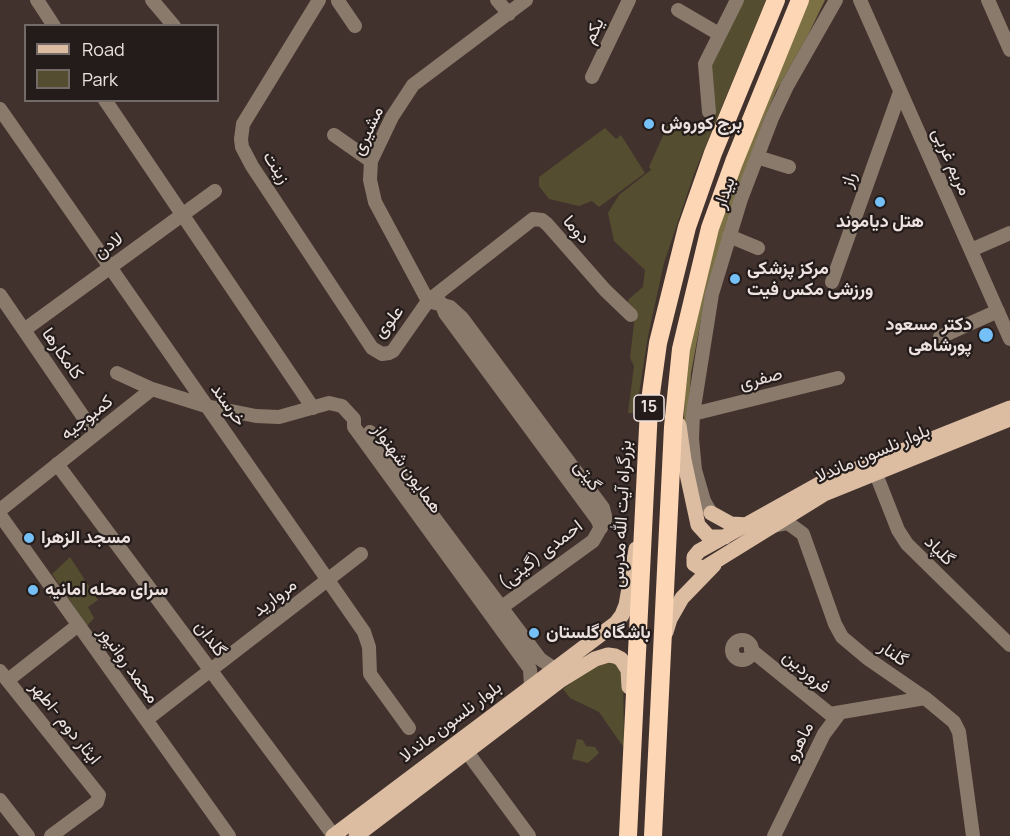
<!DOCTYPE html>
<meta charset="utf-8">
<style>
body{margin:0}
#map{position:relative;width:1010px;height:836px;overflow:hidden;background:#42322e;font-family:Manrope,sans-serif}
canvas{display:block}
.legend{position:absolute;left:24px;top:24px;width:195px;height:78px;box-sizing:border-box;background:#231c1a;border:2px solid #746b69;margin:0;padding:8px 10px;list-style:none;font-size:18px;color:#ede2e0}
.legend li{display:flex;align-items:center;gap:12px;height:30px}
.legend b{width:30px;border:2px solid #746b69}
</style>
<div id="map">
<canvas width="1010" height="836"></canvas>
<ul class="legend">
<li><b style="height:8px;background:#dcbda1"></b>Road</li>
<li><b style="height:16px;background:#554d2f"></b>Park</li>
</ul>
</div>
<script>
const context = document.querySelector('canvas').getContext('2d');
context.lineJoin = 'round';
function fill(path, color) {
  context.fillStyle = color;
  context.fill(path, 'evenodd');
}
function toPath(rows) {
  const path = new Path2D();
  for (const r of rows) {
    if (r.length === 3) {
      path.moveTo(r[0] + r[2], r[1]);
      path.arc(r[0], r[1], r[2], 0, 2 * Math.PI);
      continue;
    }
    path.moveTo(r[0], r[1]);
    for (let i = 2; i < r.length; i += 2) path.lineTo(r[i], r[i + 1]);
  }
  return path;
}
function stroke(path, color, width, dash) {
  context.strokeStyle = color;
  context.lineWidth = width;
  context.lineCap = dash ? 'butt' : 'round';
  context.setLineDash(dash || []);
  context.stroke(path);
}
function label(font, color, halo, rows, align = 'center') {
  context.font = font + ' Manrope,Vazirmatn,sans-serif';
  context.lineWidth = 4.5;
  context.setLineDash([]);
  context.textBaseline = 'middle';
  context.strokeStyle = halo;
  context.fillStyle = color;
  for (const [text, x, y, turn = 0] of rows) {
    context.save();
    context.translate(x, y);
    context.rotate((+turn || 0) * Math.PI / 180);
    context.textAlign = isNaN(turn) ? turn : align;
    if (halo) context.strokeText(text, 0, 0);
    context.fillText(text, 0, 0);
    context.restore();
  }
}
const green = toPath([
 [741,0,766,0,694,174,664,263,648,336,636,413,628,413,634,366,630,358,635,314,625,306,629,299,643,287,645,270,614,241,608,213,619,195,651,170,649,167,670,120,691,129,711,122,712,61],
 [605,128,616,139,621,135,645,173,599,207,592,201,579,206,549,199,539,186,539,177],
 [70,557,98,600,88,607,94,618,87,626,52,574],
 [610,660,623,669,624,748,599,712,570,698,563,689,601,661],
 [577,739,583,740,586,746,595,747,599,753,588,763,572,759]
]);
const forest = toPath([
 [805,0,825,0,807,37,776,91,763,122,707,287,691,373,686,441,683,441,686,362,713,234]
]);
const minor = toPath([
 [37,0,54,26],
 [152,0,174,26],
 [319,0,243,124,241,139,242,147,252,166,372,348,382,354,389,353,393,351,428,301,533,219,542,220,547,224,605,290,631,315],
 [497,0,509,14],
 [860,0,1010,339],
 [988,0,1010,50],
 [338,1,355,26],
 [678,10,719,34],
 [592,77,629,0],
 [105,100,313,408],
 [0,109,364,632,369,647,370,674,409,728],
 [709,112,705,64,737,0],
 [334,135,371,161],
 [757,157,789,167],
 [729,236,758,248],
 [971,250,1010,233],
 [832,282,900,92],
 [0,295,95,434],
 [428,301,450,307,462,318,603,508,605,516,605,520,593,541,491,615],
 [428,301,375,202,370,180,371,161,392,117,413,85,526,0],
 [441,303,445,313,597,519,601,528],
 [24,330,215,191],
 [940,337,998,311],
 [117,373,152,389,206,406,256,416,279,417,329,403,342,406,354,419],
 [693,414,838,378],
 [354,419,354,427,530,669,531,686],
 [370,432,540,659,555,669],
 [57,464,334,836],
 [872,464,898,530,907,544,1010,645],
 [0,510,152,389],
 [711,513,704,501,695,470,692,439,693,414,712,294,741,199,772,118,787,86,836,0],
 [0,515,229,836],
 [773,526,788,523,803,534,835,624,842,637,867,658,925,698,954,722,959,732,973,836],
 [742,650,10],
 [751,650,830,714,925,698],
 [0,671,99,795,97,802,51,836],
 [8,680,77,626],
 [146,720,361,554],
 [467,752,529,836],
 [0,800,28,836],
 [774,836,824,734,839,714]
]);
const major = toPath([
 [1010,408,819,484,699,551,694,557,694,564,700,568,706,567,824,494,1010,419],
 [679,425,684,460,698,525,709,537,725,537],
 [711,513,731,524,749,525],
 [666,632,670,619,682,598,714,565],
 [333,836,616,623,622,615,626,605,636,549],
 [356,836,561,680,595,659,608,655,615,656,621,659,628,670,629,687]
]);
const highway = toPath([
 [628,836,649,408,658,343,687,227,713,153,776,0],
 [653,836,673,427,681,349,710,228,734,162,800,0]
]);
const markers = [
 [649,124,6,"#75c0f6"],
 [880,202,6,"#75c0f6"],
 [735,279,6,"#75c0f6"],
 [986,335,8,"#75c0f6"],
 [29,538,6,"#75c0f6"],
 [33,590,6,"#75c0f6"],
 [534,633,6,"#75c0f6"]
];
const shields = [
 [649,408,30]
];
const shieldNames = [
 ["15",649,408]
];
const streetNames = [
 ["یکم",594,31,-64],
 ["مشیری",368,131,-65],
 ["مریم غربی",951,162,66],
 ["زینت",276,168,58],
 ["راز",849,180,-71],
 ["بیدار",725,193,-71],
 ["دوما",576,230,49],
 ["لادن",109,246,-36],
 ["علوی",389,322,-50],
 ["کامکارها",62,354,55],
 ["صفری",761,379,-14],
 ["خرسند",228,405,55],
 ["کمبوجیه",87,418,-38],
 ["بلوار نلسون ماندلا",873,454,-23],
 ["همایون شهنواز",407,469,54],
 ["گیتی",587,476,54],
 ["بزرگراه آیت الله مدرس",622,514,-87],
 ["گلپاد",939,551,45],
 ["احمدی (گیتی)",541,555,-38],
 ["مروارید",275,598,-37],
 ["گلدان",210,639,53],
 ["گلنار",893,654,35],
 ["محمد روانپور",128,665,54],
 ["فروردین",806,672,40],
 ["بلوار نلسون ماندلا",451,722,-37],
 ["ایثار دوم -اطهر",65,723,51],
 ["ماهرو",800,742,-63]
];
const poiNames = [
 ["برج کوروش",661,124],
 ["هتل دیاموند",880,222,"center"],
 ["مرکز پزشکی",747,269],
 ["ورزشی مکس فیت",747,290],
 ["دکتر مسعود",972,325,"right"],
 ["پورشاهی",972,346,"right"],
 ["مسجد الزهرا",41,538],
 ["سرای محله امانیه",45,590],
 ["باشگاه گلستان",546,633]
];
fill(green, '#554d2f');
fill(forest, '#7c7045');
stroke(minor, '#897a6c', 14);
stroke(major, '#dcbda1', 15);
stroke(highway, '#fdd7b5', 18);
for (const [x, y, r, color] of markers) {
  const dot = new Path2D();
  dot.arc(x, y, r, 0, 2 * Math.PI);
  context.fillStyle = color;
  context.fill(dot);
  stroke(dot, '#231c1a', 2);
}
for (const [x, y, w] of shields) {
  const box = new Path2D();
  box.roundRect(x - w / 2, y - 13, w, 26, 4.5);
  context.fillStyle = '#231c1a';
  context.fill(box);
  stroke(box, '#ede2e0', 1.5);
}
label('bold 16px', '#ede2e0', null, shieldNames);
label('18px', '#ede2e0', '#231c1a', streetNames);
label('bold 18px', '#ede2e0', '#231c1a', poiNames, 'left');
</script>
